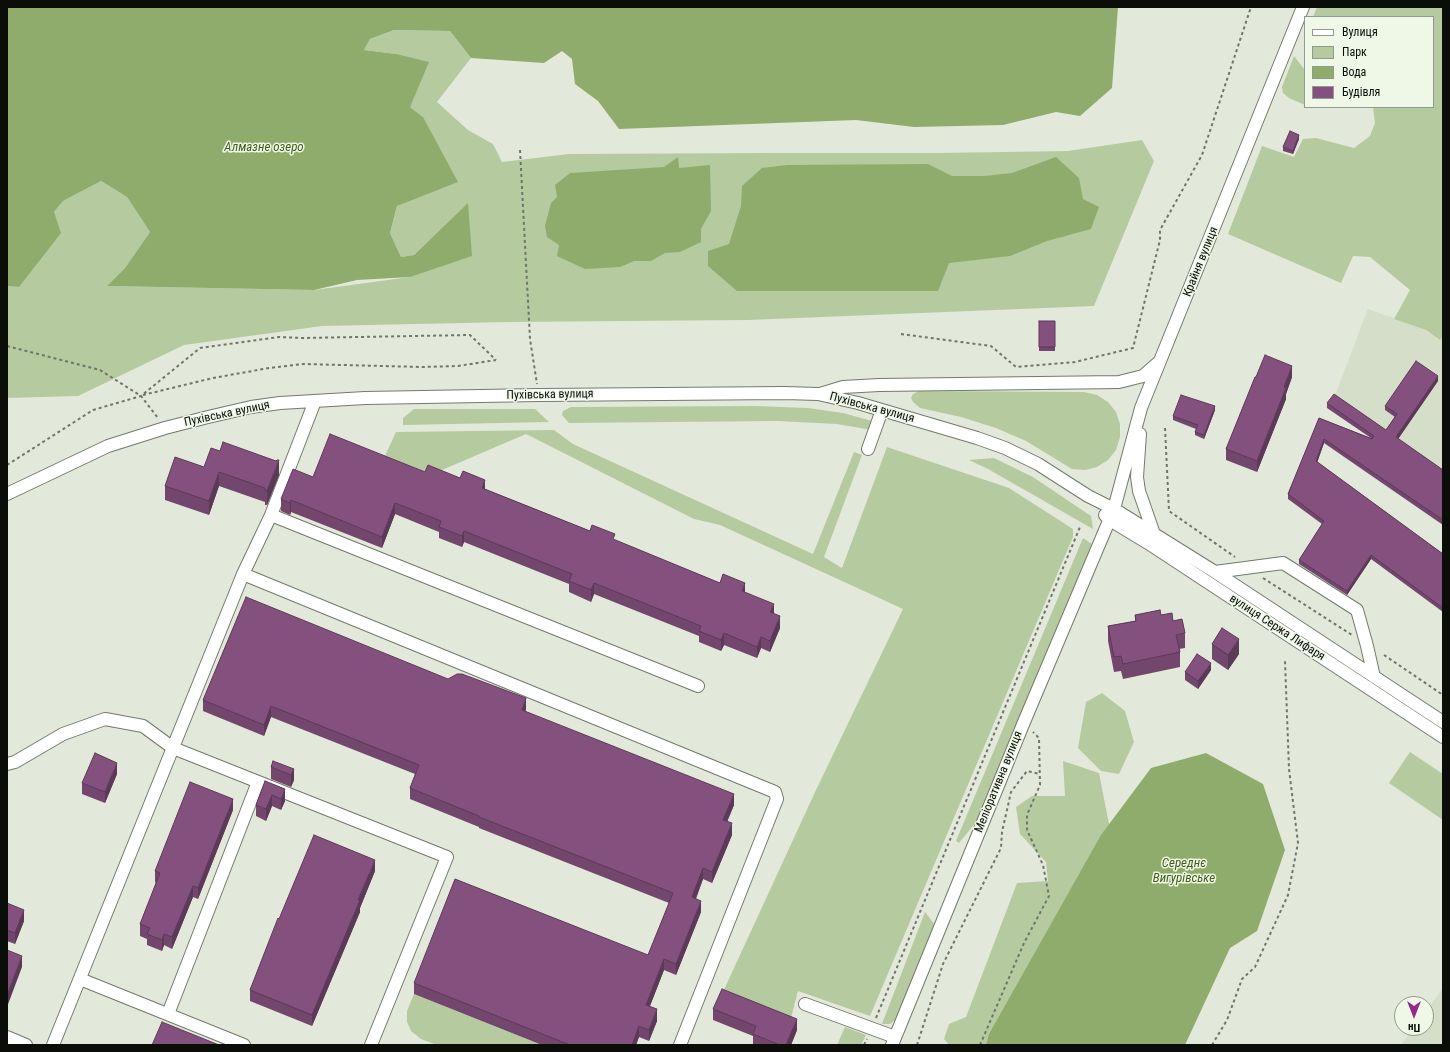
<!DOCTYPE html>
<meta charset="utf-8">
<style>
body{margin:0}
#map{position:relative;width:1450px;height:1052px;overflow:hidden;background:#e2e9da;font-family:"Roboto Condensed",sans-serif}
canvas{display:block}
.frame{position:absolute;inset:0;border:8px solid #0a0d08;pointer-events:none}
.legend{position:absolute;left:1304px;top:16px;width:130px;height:92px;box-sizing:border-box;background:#eff7e7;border:1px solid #93998e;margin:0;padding:5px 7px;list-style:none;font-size:12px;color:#0a0d08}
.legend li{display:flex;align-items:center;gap:8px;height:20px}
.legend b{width:20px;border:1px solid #93998e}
.north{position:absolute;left:1394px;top:996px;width:40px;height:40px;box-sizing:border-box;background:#eff7e7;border:1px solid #93998e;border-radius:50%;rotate:180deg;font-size:11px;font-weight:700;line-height:16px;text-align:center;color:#0a0d08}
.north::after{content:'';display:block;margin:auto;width:14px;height:18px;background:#93298c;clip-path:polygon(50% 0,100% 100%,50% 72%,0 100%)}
</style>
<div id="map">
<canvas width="1450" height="1052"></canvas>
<div class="frame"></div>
<ul class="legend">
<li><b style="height:5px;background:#fff"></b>Вулиця</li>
<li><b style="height:11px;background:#b6caa0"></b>Парк</li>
<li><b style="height:11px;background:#8fac6c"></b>Вода</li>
<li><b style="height:11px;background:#84517f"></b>Будівля</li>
</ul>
<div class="north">Пн</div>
</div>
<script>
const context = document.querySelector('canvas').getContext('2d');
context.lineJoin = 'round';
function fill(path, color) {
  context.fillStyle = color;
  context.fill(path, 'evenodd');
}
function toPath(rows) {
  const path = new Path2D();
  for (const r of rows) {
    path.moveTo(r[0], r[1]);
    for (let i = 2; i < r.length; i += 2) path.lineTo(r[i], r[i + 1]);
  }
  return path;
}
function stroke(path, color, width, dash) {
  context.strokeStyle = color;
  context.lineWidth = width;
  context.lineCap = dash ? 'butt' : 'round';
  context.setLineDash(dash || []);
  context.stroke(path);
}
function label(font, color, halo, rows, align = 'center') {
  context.font = font + ' "Roboto Condensed",sans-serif';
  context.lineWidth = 3;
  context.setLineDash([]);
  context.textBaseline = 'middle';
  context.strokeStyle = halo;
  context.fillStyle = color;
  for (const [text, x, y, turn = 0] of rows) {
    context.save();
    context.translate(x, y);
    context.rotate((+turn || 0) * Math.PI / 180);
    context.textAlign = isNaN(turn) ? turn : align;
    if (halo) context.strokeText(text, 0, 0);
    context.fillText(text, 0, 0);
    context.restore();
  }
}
const built = toPath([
 [1368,309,1426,330,1440,340,1443,336,1443,474,1334,398],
 [1443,988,1443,1045,1401,1045,1413,1028,1426,1028,1426,1011]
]);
const green = toPath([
 [1317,7,1443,7,1443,336,1440,340,1426,330,1394,319,1410,290,1370,257,1353,256,1341,283,1228,234,1262,146,1294,157,1303,139,1316,138,1354,148,1370,136,1375,123,1373,107,1433,107,1433,17,1313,17],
 [394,30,450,31,471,58,437,102,468,130,493,144,502,162,569,154,771,153,938,153,1068,151,1142,140,1154,161,1094,306,748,320,509,322,322,326,184,345,78,396,7,398,7,286,19,287,54,212,63,201,101,181,127,197,150,232,125,268,107,286,314,290,410,277,468,204,414,255,401,257,390,233,397,206,410,200,423,117,410,107,396,54,364,50,370,39],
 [1294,56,1305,70,1305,105,1289,98,1283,93,1282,87],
 [919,391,1084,392,1097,395,1108,402,1116,412,1120,424,1120,437,1116,450,1108,460,1097,467,1085,470,1072,469,1026,441,996,428,961,417,920,408,913,402,911,398,913,394],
 [756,406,808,408,843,413,872,421,872,430,837,424,777,421,569,423,562,415,563,411,571,407],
 [414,409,535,409,549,422,403,425,403,418],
 [554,430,573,444,813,554,854,452,862,455,824,557,842,568,887,447,1009,488,1073,529,1073,537,870,1016,798,991,791,1018,722,994,816,790,903,609,720,525,694,519,526,434,428,476,384,458,396,432],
 [994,458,1033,477,1091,516,1093,529,988,469,969,460],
 [1083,538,1092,544,977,821,959,843,956,841],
 [1102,693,1125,711,1134,742,1119,774,1101,771,1078,748,1086,702],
 [1410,752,1443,774,1443,820,1389,783],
 [1063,761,1099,773,1111,834,1002,1045,949,1045,944,1039,949,1024,966,1017,1017,883,1048,881,1046,862,1020,834,1016,807,1032,796,1065,796],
 [925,912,935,925,899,1017,890,1024,882,1024],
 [414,994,542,1045,437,1045,421,1039,411,1031,407,1022,407,1011],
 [845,1027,866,1035,861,1045,837,1045]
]);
const water = toPath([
 [7,7,1118,7,1112,88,1080,116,1056,112,1003,125,914,127,856,120,619,129,598,101,575,84,572,59,562,51,544,63,471,58,450,31,394,30,370,39,364,50,396,54,429,62,410,107,423,117,458,182,397,206,390,233,401,257,414,255,468,203,472,256,410,277,357,280,314,290,107,286,125,268,150,232,127,197,101,181,63,201,54,212,61,233,19,287,7,286],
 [678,157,679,168,710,165,711,211,701,229,701,242,680,252,665,253,651,261,634,261,620,267,585,269,557,256,559,245,547,237,545,226,551,203,557,197,555,185,570,173,664,167],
 [1056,157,1079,178,1083,199,1099,207,1091,229,1047,241,1010,256,949,263,938,291,737,291,708,266,708,251,729,244,741,206,742,186,762,168,787,165,928,164,952,176,984,176,1012,173],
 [1206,753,1263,784,1285,850,1257,931,1230,948,1185,1045,986,1045,989,1034,1101,835,1151,768]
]);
const path = toPath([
 [520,150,530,339,537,384],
 [901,334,991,346,1016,367,1075,362,1133,348,1160,240,1160,230,1202,155,1251,7],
 [7,346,100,370,141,396,158,418],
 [143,395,213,378,269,368,303,364,422,367,458,366,496,360],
 [1165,428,1169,511,1235,557],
 [7,465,93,410,141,396,200,348,279,337,301,338,470,335,496,360],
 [1263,578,1352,635],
 [1384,655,1443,695],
 [876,1018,1080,527],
 [864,1045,867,1039],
 [917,1045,943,964,1001,848,1002,832,1011,792,1027,771,1040,774],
 [980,1045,1024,943,1049,896,1043,865,1027,830,1027,815,1040,785,1039,738,1033,732],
 [1212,1045,1227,1020,1242,979,1255,967,1288,895,1298,843,1289,769,1285,661]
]);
const minor = toPath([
 [820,394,843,387,879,385,1119,382,1143,376,1159,362],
 [1140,434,1137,477,1139,491,1154,534],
 [868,449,882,410],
 [7,494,108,446,165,428,208,417,251,407,280,403,365,398,539,395,785,393,818,394,858,403,977,438,1005,448,1038,464,1088,496,1114,509,1215,572,1443,722],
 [271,515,698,686],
 [1105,515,1110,520,1148,543,1443,737],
 [1215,572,1283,563,1357,610,1367,646,1374,677],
 [243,574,775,792,777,799,680,1045],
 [7,764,15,762,63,734,105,719,143,726,173,748,447,857,371,1045],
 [80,979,244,1045],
 [805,1004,895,1037],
 [168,1014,258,782],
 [7,1037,26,1045],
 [53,1045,243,574,271,515,315,401],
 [892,1045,1024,722,1114,509,1141,408,1303,7]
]);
const wall = toPath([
 [1299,139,1293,154,1283,151,1283,147],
 [1039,321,1055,321,1055,351,1039,351],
 [1256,377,1292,377,1286,394,1286,399,1257,472,1226,460,1226,449],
 [1438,381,1398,439,1443,470,1443,525,1324,443,1317,462,1443,554,1443,612,1371,559,1347,595,1299,564,1299,560,1322,524,1288,499,1288,494,1319,418,1371,438,1327,408,1327,403,1386,430,1395,417,1385,410,1385,406],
 [1215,410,1204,439,1195,435,1195,432,1196,429,1173,420,1173,416],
 [204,467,279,475,267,505,265,505,265,502,219,486,209,515,165,500,165,486],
 [425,472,485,489,745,593,774,614,780,628,770,652,761,648,757,658,724,645,721,651,699,642,699,636,594,594,591,602,569,592,569,584,464,542,462,547,439,538,439,532,395,514,382,548,291,512,290,515,281,511,281,499,313,477],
 [1135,615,1161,615,1173,621,1185,633,1185,648,1179,649,1180,652,1180,667,1123,679,1121,671,1114,672,1108,641,1108,626,1135,621],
 [1212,644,1239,654,1228,670,1212,659],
 [1211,670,1198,689,1185,680,1185,672],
 [448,679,526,709,525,712,734,805,727,822,732,835,712,883,703,879,696,899,701,912,676,975,664,970,650,1006,657,1021,649,1041,639,1037,636,1045,542,1045,414,994,414,983,648,955,669,903,479,828,479,827,410,799,410,788,415,774,271,717,264,736,203,711,203,700],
 [271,767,294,769,294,780,291,787,271,779],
 [117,774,105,803,82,794,82,783],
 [265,781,285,801,281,810,272,806,266,821,256,816,256,805],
 [233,810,198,899,193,897,172,949,164,945,162,951,147,945,147,939,140,936,140,924,156,883,155,882,155,871],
 [375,871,360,908,360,912,312,1026,250,1001,250,990,279,919],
 [7,903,24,921,15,944,7,941],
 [713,1009,797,1030,791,1045,753,1045,753,1036,713,1020]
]);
const shadedWall = toPath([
 [1299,135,1299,139,1293,154,1293,151],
 [1292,366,1292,377,1286,394,1286,399,1257,472,1257,461,1284,387],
 [1438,376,1438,381,1396,442,1396,437],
 [1215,406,1215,410,1204,439,1204,435],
 [1324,439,1324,443,1316,466,1316,461],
 [279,460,279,475,267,505,267,491],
 [219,472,219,486,209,515,209,501],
 [485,480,485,491,482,488],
 [291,500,291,512,290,515,290,503],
 [395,503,395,514,382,548,382,537],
 [464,531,464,542,462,547,462,536],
 [1371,555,1371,559,1347,595,1347,591],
 [594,583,594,594,591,602,591,590],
 [745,583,745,595,742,591],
 [774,604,774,615,770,612],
 [780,616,780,628,770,652,770,641],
 [724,633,724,645,721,651,721,640],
 [761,637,761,648,757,658,757,647],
 [1239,639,1239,654,1228,670,1228,655],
 [1211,663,1211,670,1198,689,1198,681],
 [526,698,526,709,522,721,522,710],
 [271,706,271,717,264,736,264,725],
 [117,763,117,774,105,803,105,792],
 [294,769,294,780,291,787,291,775],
 [285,789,285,801,281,810,281,799],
 [734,794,734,805,723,831,723,820],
 [272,795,272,806,266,821,266,809],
 [233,799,233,810,198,899,198,888],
 [732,823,732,835,712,883,712,872],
 [375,860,375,871,360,908,360,912,312,1026,312,1015],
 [703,868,703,879,692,908,692,897],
 [193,886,193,897,172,949,172,937],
 [701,901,701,912,676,975,676,964],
 [24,910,24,921,15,944,15,933],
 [164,934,164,945,162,951,162,940],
 [22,956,22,967,7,1007,7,995],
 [664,959,664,970,646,1016,646,1005],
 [657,1009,657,1021,649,1041,649,1030],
 [797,1019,797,1030,791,1045,786,1045],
 [639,1026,639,1037,636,1045,632,1045]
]);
const building = toPath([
 [1290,131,1299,135,1293,151,1283,147,1290,131],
 [1039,321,1055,321,1055,347,1039,347,1039,321],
 [1265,355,1292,366,1284,387,1286,388,1257,461,1226,449,1255,377,1256,377,1265,355],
 [1416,361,1438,376,1396,437,1443,470,1443,520,1324,439,1316,461,1443,554,1443,608,1371,555,1347,591,1299,560,1324,521,1288,494,1319,418,1372,439,1374,436,1327,403,1334,394,1386,430,1397,414,1385,406,1416,361],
 [1181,395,1215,406,1204,435,1195,432,1198,425,1173,416,1181,395],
 [330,434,425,472,428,465,460,478,463,471,485,480,482,488,590,531,592,525,615,534,613,539,720,583,723,574,745,583,742,591,774,604,770,612,780,616,770,641,761,637,757,647,724,633,721,640,699,631,701,626,594,583,591,590,569,581,572,574,464,531,462,536,439,527,441,521,395,503,382,537,291,500,290,503,281,499,293,469,313,477,330,434],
 [223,442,276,461,277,460,279,460,267,491,265,490,265,488,219,472,209,501,165,486,175,457,204,467,211,448,220,451,223,442],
 [246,597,448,679,457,674,462,674,526,698,522,710,734,794,723,820,732,823,712,872,703,868,692,897,701,901,676,964,664,959,646,1005,657,1009,649,1030,639,1026,632,1045,570,1045,414,983,455,879,648,955,673,893,479,817,479,816,410,788,419,765,271,706,264,725,203,700,246,597],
 [1160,610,1161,615,1172,613,1173,621,1182,619,1185,633,1176,635,1180,652,1123,664,1121,656,1114,657,1108,626,1136,621,1135,615,1160,610],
 [1222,628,1239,639,1228,655,1212,644,1222,628],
 [1197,654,1211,663,1198,681,1185,672,1197,654],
 [95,753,117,763,105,792,82,783,95,753],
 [273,761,294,769,291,775,271,767,273,761],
 [265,781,285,789,281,799,272,795,266,809,256,805,265,781],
 [190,782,233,799,198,888,193,886,172,937,164,934,162,940,147,934,150,928,140,924,160,873,155,871,190,782],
 [314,835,375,860,358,900,360,900,312,1015,250,990,278,918,279,919,314,835],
 [7,903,24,910,15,933,7,930,7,903],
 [7,950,22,956,7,995,7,950],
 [722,989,797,1019,786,1045,780,1045,753,1034,756,1026,713,1009,722,989],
 [162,1022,219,1045,152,1045,162,1022]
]);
const streetNames = [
 ["Крайня вулиця",1201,262,-68],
 ["Пухівська вулиця",550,395,-1],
 ["Пухівська вулиця",872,408,15],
 ["Пухівська вулиця",227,414,-12],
 ["вулиця Сержа Лифаря",1277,628,33],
 ["Меліоративна вулиця",999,782,-68]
];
const waterNames = [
 ["Алмазне озеро",264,148],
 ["Середнє",1184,864],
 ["Вигурівське",1184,879]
];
fill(built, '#d4dec9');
fill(green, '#b6caa0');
fill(water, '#8fac6c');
stroke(minor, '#737a6c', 14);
stroke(path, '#70756b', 2, [3, 3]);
stroke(minor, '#fff', 12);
fill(wall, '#72466d');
fill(shadedWall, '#5c3959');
fill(building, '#84517f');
stroke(building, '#5c3959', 1);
label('12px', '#0a0d08', '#eff7e7', streetNames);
label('italic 13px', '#435e1b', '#eff7e7', waterNames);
</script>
